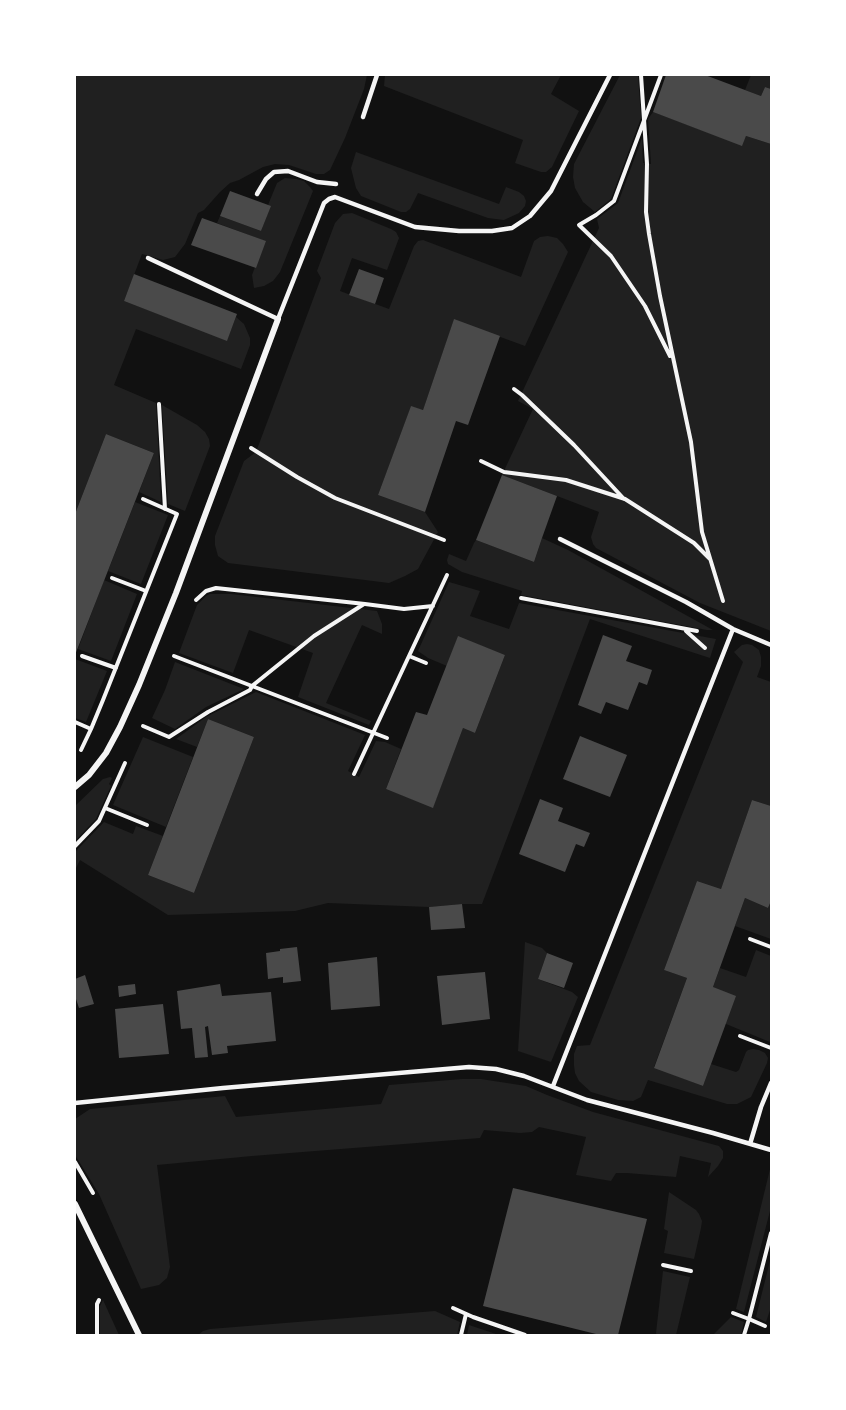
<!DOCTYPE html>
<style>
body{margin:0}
#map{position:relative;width:846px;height:1410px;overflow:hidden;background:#111;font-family:Literata,serif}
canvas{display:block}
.frame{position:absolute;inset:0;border:76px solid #fff;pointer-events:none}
</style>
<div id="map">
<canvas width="846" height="1410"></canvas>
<div class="frame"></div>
</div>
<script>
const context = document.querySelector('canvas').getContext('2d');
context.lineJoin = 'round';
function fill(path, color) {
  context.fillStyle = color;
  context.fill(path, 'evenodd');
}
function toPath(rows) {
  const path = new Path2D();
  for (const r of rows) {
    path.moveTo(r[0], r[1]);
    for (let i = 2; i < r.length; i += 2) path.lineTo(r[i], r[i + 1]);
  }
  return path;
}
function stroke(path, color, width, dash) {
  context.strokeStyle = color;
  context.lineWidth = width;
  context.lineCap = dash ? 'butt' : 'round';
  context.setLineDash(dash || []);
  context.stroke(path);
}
const green = toPath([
 [75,75,367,75,364,89,345,138,330,170,324,174,316,174,289,165,275,164,263,167,239,180,230,183,220,192,204,210,198,213,185,244,175,257,163,260,142,254,124,301,227,340,236,317,244,324,250,338,250,345,241,369,136,329,114,385,156,403,161,502,139,492,154,453,106,434,75,514],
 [385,75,561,75,551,94,579,111,552,167,546,172,541,172,515,163,523,140,384,86],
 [620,75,638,75,641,118,611,199,595,212,583,202,575,188,573,177,574,164],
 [751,75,771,75,771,89,765,87,761,96,745,90],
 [653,112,742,145,746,136,771,144,771,631,700,603,596,548,593,544,591,537,599,512,502,475,533,409,518,401,599,228,597,219,618,203,642,138,643,163,651,164,648,119],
 [356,152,499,204,506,187,519,192,524,196,526,201,525,206,519,213,504,220,488,218,418,193,410,209,406,212,401,212,361,196,356,188,351,168],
 [285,178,296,179,304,181,310,187,313,191,280,272,273,281,264,286,254,288,252,275,265,241,217,223,220,216,261,231,270,207,268,205,277,183],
 [352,213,391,229,396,232,399,238,387,270,352,258,340,291,389,309,414,246,418,241,423,240,521,277,534,241,540,237,548,236,557,238,563,244,568,252,525,346,454,320,423,410,411,407,378,495,425,512,438,532,418,569,405,576,389,583,228,563,218,556,215,545,215,536,244,461,256,452,321,278,317,271,335,223,343,214],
 [162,405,197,425,205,432,209,439,210,446,185,511,168,504],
 [135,502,168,515,141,584,108,571],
 [542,538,568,550,713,630,707,630,521,595,522,591,462,572,448,564,447,560,449,554,466,561,474,543,476,540,534,562],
 [104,580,137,594,111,661,78,649],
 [449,582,480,591,470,616,509,629,519,603,716,639,710,658,590,619,482,904,462,904,429,907,328,903,295,911,168,915,80,860,75,870,75,852,104,822,133,834,136,826,163,836,148,875,194,893,254,737,208,719,197,747,176,739,206,717,256,692,365,735,348,771,359,777,376,741,385,742,401,749,386,789,433,807,463,728,475,733,505,655,458,637,447,666,428,658,418,651],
 [210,594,231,594,377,611,382,624,382,634,362,625,326,703,371,721,369,725,298,697,313,653,249,630,233,673,179,653,197,605,206,596],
 [747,644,752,645,759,650,761,657,761,666,757,677,771,682,771,806,752,800,721,889,697,881,664,970,687,978,654,1067,703,1086,711,1064,736,1072,739,1070,746,1052,748,1050,753,1049,759,1050,765,1053,768,1058,767,1063,751,1097,737,1104,727,1104,648,1080,641,1097,633,1101,618,1100,591,1092,579,1081,575,1073,574,1065,574,1054,577,1046,590,1045,743,662,734,652,742,645],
 [75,659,107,671,86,722,75,718],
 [175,662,244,689,206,707,175,729,152,718,165,690],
 [143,737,193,757,166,827,113,805],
 [110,777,112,778,109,784,111,786,96,819,75,841,75,806,103,779],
 [745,898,768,908,771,901,771,939,735,926],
 [525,942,542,948,547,953,538,979,572,992,578,997,551,1062,518,1051],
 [756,950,771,956,770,1042,726,1024,713,987,720,968,746,977],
 [462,1079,481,1079,526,1086,547,1095,593,1112,719,1146,723,1151,723,1158,718,1166,708,1177,711,1163,680,1156,676,1177,627,1173,616,1173,611,1181,576,1175,586,1137,539,1127,532,1132,520,1133,484,1130,480,1138,252,1156,157,1165,170,1267,167,1278,159,1285,141,1289,99,1194,75,1155,75,1119,90,1109,225,1096,236,1117,381,1104,389,1085],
 [771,1165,771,1207,744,1312,736,1309],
 [669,1192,696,1210,699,1214,702,1221,701,1228,694,1259,664,1253,668,1231,664,1229],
 [771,1257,771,1307,766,1322,756,1317],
 [663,1271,690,1277,676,1335,657,1335,656,1333],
 [103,1300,119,1335,100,1335,100,1306],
 [435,1311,460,1322,457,1335,198,1335,203,1331,210,1329],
 [731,1317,744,1322,741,1335,713,1335],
 [469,1325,499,1335,467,1335]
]);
const building = toPath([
 [666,75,705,75,761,96,765,87,771,89,771,144,746,136,742,146,653,112],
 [230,191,271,206,261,231,220,216],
 [202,218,266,241,256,268,191,245],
 [359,269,384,278,375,304,349,295],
 [134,274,237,314,227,341,124,301],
 [454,319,500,336,468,425,456,421,425,512,378,495,411,406,423,410],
 [106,434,154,453,75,655,75,514],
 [502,475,557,496,542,538,534,562,476,540],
 [603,635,632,646,626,661,652,670,647,685,639,682,628,710,606,702,601,714,578,705],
 [458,636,505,655,475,733,463,728,433,808,386,789,416,712,427,715],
 [208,719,254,737,194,893,148,875],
 [580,736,627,755,610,797,563,779],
 [540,799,563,808,558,821,590,833,584,847,576,844,565,872,519,854],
 [752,800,771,806,771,901,768,908,745,898,713,987,736,996,703,1086,654,1068,687,978,664,970,697,881,721,889],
 [462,904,465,928,431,930,429,907],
 [297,947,301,981,283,983,283,977,268,979,266,953,280,951,280,949],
 [547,953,573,963,564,988,538,979],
 [377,957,380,1006,331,1010,328,963],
 [485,972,490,1019,442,1025,437,976],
 [85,975,94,1004,79,1008,75,996,75,979],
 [135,984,136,994,119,997,118,986],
 [220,984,222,996,271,992,276,1041,227,1046,228,1053,212,1055,208,1026,205,1027,208,1057,195,1058,192,1028,181,1029,177,991],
 [163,1004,169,1054,119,1058,115,1009],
 [513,1188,647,1219,618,1335,600,1335,483,1306]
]);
const path = toPath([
 [641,75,647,164,646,212,649,234,660,296,691,442,702,532,723,601],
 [661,75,614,201,596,215,579,225,611,256,645,306,670,356],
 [514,389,522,395,574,445,624,499],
 [159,404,165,509],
 [251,448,297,477,335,498,444,540],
 [481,461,504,472,566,480,625,499,694,543,710,559],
 [112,578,146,591],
 [521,598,697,631],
 [196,600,206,591,216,588,365,604,404,609,433,606],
 [686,631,705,648],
 [82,656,116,668],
 [174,656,387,738],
 [409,656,447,575],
 [75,722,91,729],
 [143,726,169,737,208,712,250,690,252,686,314,636,364,604],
 [81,750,91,729,103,700,177,514,143,499],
 [354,774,409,656,426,663],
 [105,808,147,825],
 [75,846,99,821,125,763],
 [750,939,771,947],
 [740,1036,771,1048],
 [75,1162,93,1193],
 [663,1265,691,1271],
 [453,1308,473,1317,525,1335],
 [733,1313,749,1319,771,1233],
 [97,1335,97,1304,99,1300],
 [461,1335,466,1314],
 [744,1335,749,1319,765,1326]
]);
const service = toPath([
 [363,117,377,75],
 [257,194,266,179,274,172,288,171,317,182,336,184],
 [148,258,278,319,324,203,329,199,335,197,415,227,459,231,492,231,512,228,530,216,551,191,610,75],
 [560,539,686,602,733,629,771,645],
 [553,1086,733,629],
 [75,1103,223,1088,469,1067,496,1069,524,1076,587,1100,713,1133,771,1150],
 [750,1144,761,1107,771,1083]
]);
const minor = toPath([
 [75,787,89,775,106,753,120,727,139,685,176,593,278,319],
 [75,1204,139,1335]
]);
fill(green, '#202020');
fill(building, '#4a4a4a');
stroke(path, '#f5f5f5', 4);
stroke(service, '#f5f5f5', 4.5);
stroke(minor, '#f5f5f5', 6);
</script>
